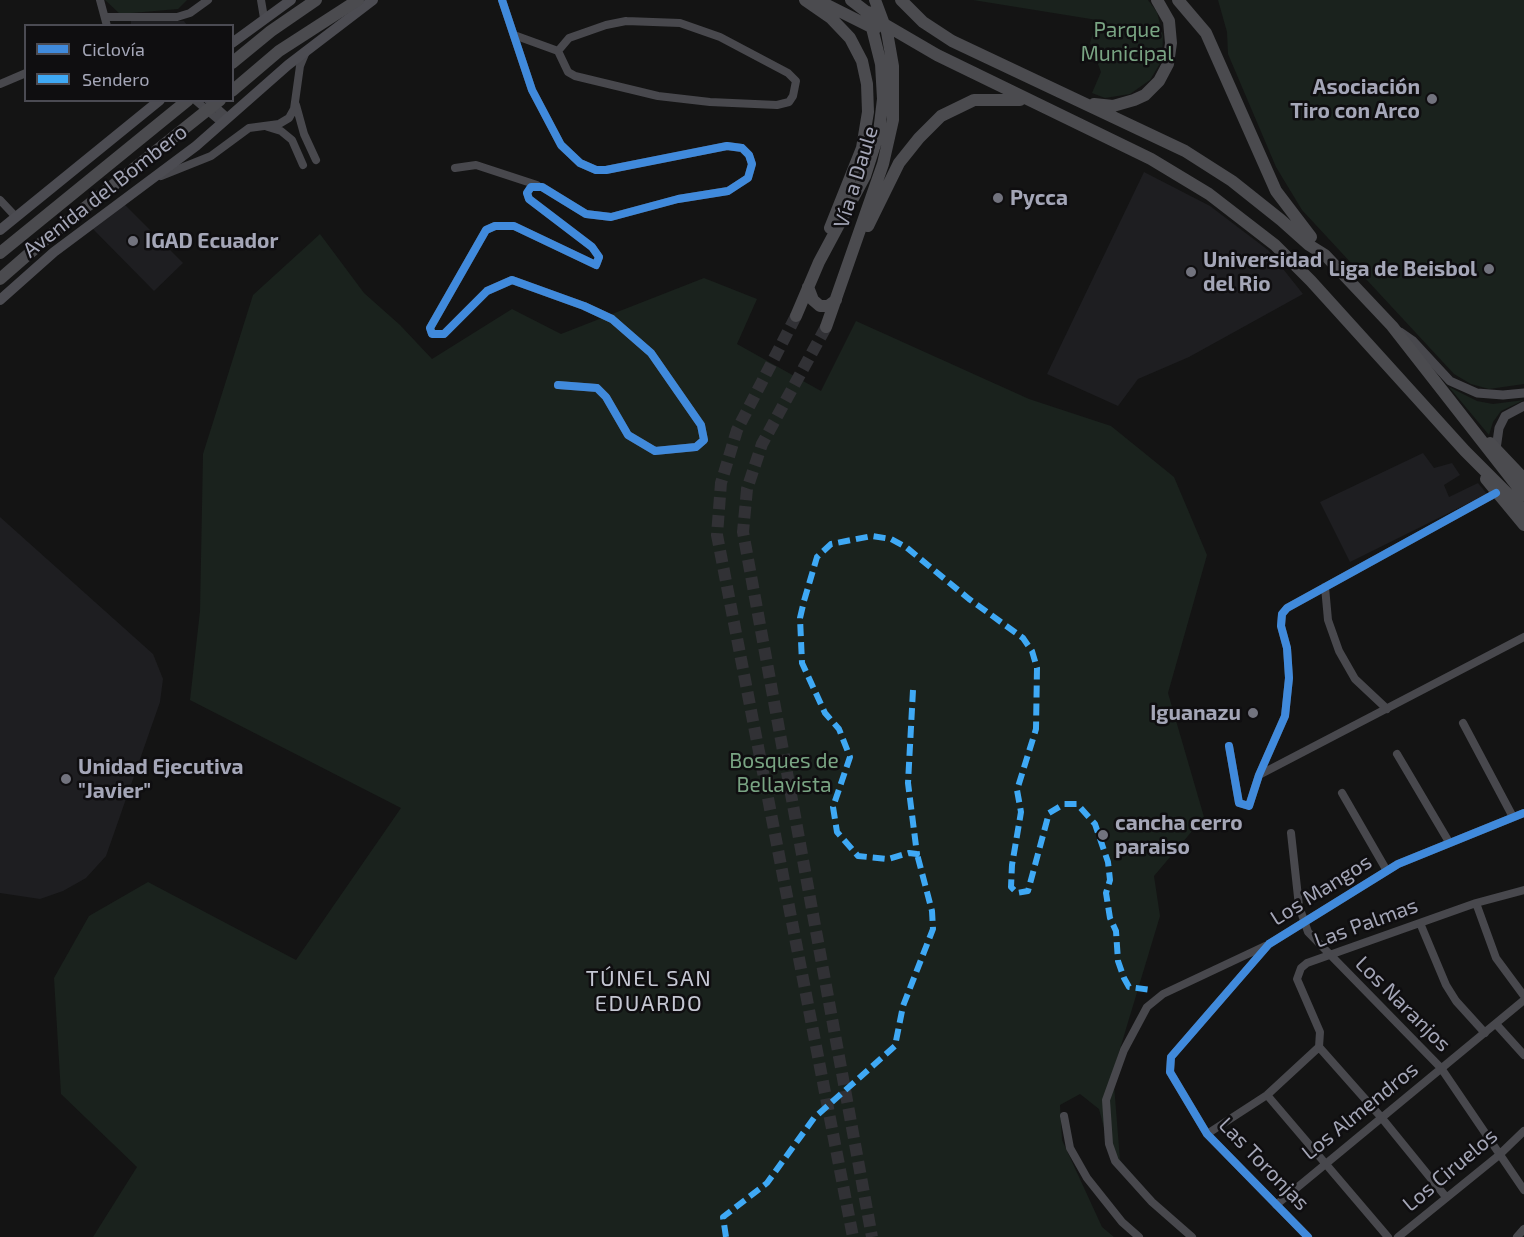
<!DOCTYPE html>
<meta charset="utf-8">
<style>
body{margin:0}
#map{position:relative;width:1524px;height:1237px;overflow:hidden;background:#141414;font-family:"Exo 2",sans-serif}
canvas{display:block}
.legend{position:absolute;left:24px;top:24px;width:210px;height:78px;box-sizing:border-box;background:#0f0e10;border:2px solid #4b4b53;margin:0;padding:8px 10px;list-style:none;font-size:18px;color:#a4a6b7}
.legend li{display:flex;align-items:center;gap:12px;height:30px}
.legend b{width:30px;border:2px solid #4b4b53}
</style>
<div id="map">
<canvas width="1524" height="1237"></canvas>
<ul class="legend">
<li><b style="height:8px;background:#408adc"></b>Ciclovía</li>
<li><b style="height:8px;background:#3fa9f5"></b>Sendero</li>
</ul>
</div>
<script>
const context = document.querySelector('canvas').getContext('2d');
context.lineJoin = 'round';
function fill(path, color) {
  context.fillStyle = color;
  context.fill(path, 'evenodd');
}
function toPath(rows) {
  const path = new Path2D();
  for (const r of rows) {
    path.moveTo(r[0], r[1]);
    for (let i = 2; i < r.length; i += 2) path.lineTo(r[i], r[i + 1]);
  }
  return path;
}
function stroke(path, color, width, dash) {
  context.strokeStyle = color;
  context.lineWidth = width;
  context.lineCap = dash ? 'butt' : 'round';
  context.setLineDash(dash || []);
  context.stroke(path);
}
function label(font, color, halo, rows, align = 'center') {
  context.font = font + ' "Exo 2",sans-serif';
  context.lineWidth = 5;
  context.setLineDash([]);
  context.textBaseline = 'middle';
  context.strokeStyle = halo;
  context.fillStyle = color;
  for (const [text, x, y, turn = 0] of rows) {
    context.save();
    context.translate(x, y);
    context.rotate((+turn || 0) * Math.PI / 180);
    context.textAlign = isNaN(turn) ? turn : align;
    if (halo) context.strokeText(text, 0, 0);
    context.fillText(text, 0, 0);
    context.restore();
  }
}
const built = toPath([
 [131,21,184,21,187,25,131,25],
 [1144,172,1210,206,1268,250,1303,294,1189,357,1138,379,1118,406,1047,374],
 [121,201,183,263,154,291,91,227],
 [1423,453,1434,468,1452,463,1460,475,1444,485,1449,497,1478,483,1487,494,1350,562,1320,502],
 [0,517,153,654,163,679,160,702,106,856,86,878,63,891,40,899,0,893]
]);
const green = toPath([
 [105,0,187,0,178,9,120,14],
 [973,0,1148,0,1157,12,1163,36,1162,60,1150,80,1130,94,1105,98,1092,93,1101,72,1090,43,1097,20],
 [1218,0,1524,0,1524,384,1489,389,1471,384,1454,374,1302,210,1276,167,1228,54,1227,32],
 [320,234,364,293,400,325,432,359,512,309,561,334,704,278,757,299,737,344,821,391,856,321,1029,399,1111,426,1174,477,1207,555,1168,693,1204,817,1154,876,1160,916,1113,1072,1120,1160,1187,1237,1114,1165,1099,1109,1080,1094,1060,1105,1062,1140,1102,1227,1114,1237,93,1237,137,1167,61,1094,54,978,89,916,148,882,296,960,401,808,190,700,200,611,203,454,253,295],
 [1449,387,1477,401,1493,404,1524,400,1501,411,1493,422,1489,435]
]);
const primaryTunnel = toPath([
 [796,316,737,430,721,483,717,535,853,1237],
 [826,327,762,444,747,489,743,532,872,1237]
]);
const minor = toPath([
 [100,0,107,26],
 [261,0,264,18],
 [502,0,532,90,561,145,580,163,596,170,606,170,727,146,742,148,749,155,752,164,748,178,728,191,678,199,611,217,586,214,542,187,531,187,527,193,529,199,592,247,599,257,596,265,514,226,495,226,486,230,430,328,432,334,444,334,487,291,512,280,584,306,612,319,651,353,701,425,704,440,696,447,655,451,628,435,606,397,597,388,558,385],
 [106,17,177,17,190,13,208,0],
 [626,21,680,23,720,37,788,73,796,81,793,96,789,102,777,105,710,102,658,96,575,76,568,72,558,51,569,38,606,25,626,21],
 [514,35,558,51],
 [0,84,26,73],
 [195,100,222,123],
 [208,100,228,118],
 [296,105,304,134,316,160],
 [268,127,281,131,292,140,303,165],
 [455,168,476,165,537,185],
 [161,176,211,156,249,128,279,124,289,118,294,109,300,66,305,54],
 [0,200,15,216],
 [1325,587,1328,620,1339,651,1355,679,1387,709],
 [1463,723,1513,817],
 [1229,746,1239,803,1249,806,1259,775,1285,716,1289,678,1287,648,1281,626,1282,614,1287,608,1496,493],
 [1397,754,1449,842],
 [1259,775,1524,637],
 [1342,793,1387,871],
 [1291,833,1299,906,1308,932,1441,1068,1524,1190],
 [1476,903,1496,958,1524,996],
 [1420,923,1446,985,1456,1001,1485,1033],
 [1496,1024,1524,1055],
 [1319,1047,1381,1117,1446,1197],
 [1267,1095,1388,1237],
 [1064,1116,1070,1148,1087,1178,1122,1222,1139,1237],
 [1207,1134,1267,1095,1319,1047,1320,1032,1297,979,1301,968,1307,963,1476,903,1524,890],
 [1276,1205,1524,1000],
 [1192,1237,1152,1202,1115,1161,1109,1144,1106,1100,1124,1050,1147,1007,1163,994,1265,946],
 [1308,1237,1207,1134,1170,1072,1171,1057,1269,944,1398,864,1524,813],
 [1398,1237,1498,1156,1524,1131],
 [1517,1237,1524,1229]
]);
const tertiary = toPath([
 [1400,332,1413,341,1450,381,1477,393,1503,395,1524,393],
 [1496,449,1499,428,1505,416,1524,406]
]);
const secondary = toPath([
 [232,43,291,0],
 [0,230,160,100],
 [0,300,54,252,196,146,288,65,373,0]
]);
const primary = toPath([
 [805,0,831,18,850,38,862,61,867,84,868,112,862,148,830,228],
 [817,0,875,29],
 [851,0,877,20,937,55,1151,159,1209,194,1275,245,1311,281,1465,451,1524,510],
 [901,0,923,22,952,41,1185,151,1232,181,1281,220,1309,245,1325,255,1392,326,1524,495],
 [1178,0,1206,33,1276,191,1311,237],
 [232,63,271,31,316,0],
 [232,91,279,51,358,0],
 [1094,104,1113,106,1134,100,1145,95,1159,81,1168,64,1171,43,1169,21,1157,0],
 [868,226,899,163,919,138,941,116,974,100,1020,100],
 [0,253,188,100],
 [0,279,47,238,220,100],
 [808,287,813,300,820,306,828,306,836,300],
 [796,316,819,262,865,176,879,132,883,99,881,64,868,12],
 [826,327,883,164,893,120,893,66,887,32,875,0],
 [1490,443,1524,479],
 [1486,479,1524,525]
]);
const quiet = toPath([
 [913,690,908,783,917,854,909,853,888,859,858,856,837,832,833,807,850,757,839,729,825,713,802,663,800,618,804,601,817,557,831,544,872,536,891,539,906,547,969,599,1023,638,1032,651,1037,668,1036,729,1017,790,1021,812,1012,865,1011,887,1017,893,1028,891,1049,813,1064,804,1077,804,1095,824,1108,862,1110,880,1106,893,1110,918,1116,931,1118,961,1124,978,1129,987,1152,990],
 [726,1237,723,1217,767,1183,814,1118,895,1046,903,1006,933,929,932,911,917,854]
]);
const cycleway = toPath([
 [502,0,532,90,561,145,580,163,596,170,606,170,727,146,742,148,749,155,752,164,748,178,728,191,678,199,611,217,586,214,542,187,531,187,527,193,529,199,592,247,599,257,596,265,514,226,495,226,486,230,430,328,432,334,444,334,487,291,512,280,584,306,612,319,651,353,701,425,704,440,696,447,655,451,628,435,606,397,597,388,558,385],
 [1229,746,1239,803,1249,806,1259,775,1285,716,1289,678,1287,648,1281,626,1282,614,1287,608,1496,493],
 [1308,1237,1207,1134,1170,1072,1171,1057,1269,944,1398,864,1524,813]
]);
const markers = [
 [1432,99,6,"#72737e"],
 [998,198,6,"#72737e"],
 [133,241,6,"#72737e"],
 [1489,269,6,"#72737e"],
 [1191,272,6,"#72737e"],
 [1253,713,6,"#72737e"],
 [66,779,6,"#72737e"],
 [1103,835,6,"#72737e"]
];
const parkNames = [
 ["Parque",1127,30],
 ["Municipal",1127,54],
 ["Bosques de",784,761],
 ["Bellavista",784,785]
];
const poiNames = [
 ["Asociación",1420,87,"right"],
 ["Tiro con Arco",1420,111,"right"],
 ["Pycca",1010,198],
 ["IGAD Ecuador",145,241],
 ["Universidad",1203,260],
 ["del Rio",1203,284],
 ["Liga de Beisbol",1477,269,"right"],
 ["Iguanazu",1241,713,"right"],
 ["Unidad Ejecutiva",78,767],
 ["\"Javier\"",78,791],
 ["cancha cerro",1115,823],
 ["paraiso",1115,847]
];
const streetNames = [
 ["Vía a Daule",856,177,-73],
 ["Avenida del Bombero",105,191,-38],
 ["Los Mangos",1321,890,-32],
 ["Las Palmas",1366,923,-20],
 ["Los Naranjos",1403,1004,45],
 ["Los Almendros",1360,1111,-39],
 ["Las Toronjas",1264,1164,46],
 ["Los Ciruelos",1450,1170,-40]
];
const neighbourhoodNames = [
 ["TÚNEL SAN",649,979],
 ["EDUARDO",649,1004]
];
fill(built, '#1e1e21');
fill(green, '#1a221d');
stroke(primaryTunnel, '#313135', 12, [12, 6]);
stroke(minor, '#48484d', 8);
stroke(tertiary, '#48484d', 9);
stroke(secondary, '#4c4c52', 10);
stroke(primary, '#4b4b4f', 12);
stroke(quiet, '#3fa9f5', 6, [12, 6]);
stroke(cycleway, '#408adc', 8);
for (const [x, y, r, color] of markers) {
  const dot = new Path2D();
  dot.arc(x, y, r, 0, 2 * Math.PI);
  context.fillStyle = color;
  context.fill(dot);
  stroke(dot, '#0f0e10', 2);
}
label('21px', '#79a483', '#0f0e10', parkNames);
label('bold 21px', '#a4a6b7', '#0f0e10', poiNames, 'left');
label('21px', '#a4a6b7', '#0f0e10', streetNames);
context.letterSpacing = '1.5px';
label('22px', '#c5c7d3', '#0f0e10', neighbourhoodNames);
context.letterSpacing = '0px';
</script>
